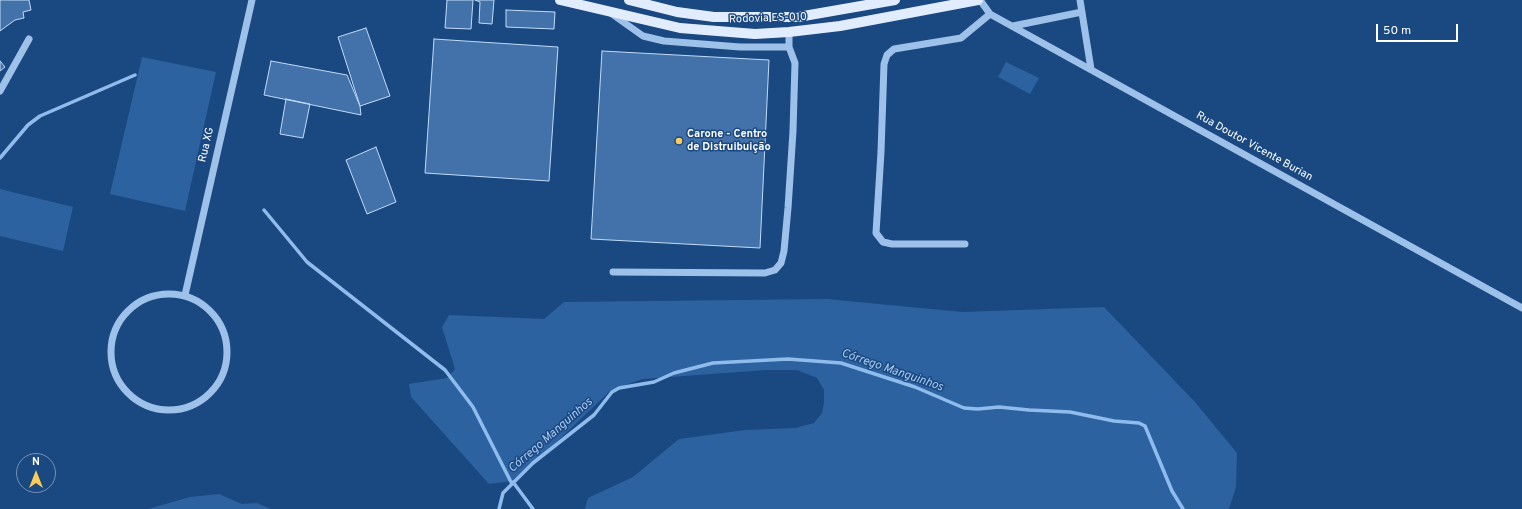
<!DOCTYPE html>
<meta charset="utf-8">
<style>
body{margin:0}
#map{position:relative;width:1522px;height:509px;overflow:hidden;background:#1a4881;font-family:Overpass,sans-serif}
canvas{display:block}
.north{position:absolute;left:16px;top:453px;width:40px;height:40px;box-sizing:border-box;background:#1a4881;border:1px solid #7691b3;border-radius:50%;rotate:0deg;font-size:11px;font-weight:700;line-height:16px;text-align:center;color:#fff}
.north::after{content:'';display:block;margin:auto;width:14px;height:18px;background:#fccc59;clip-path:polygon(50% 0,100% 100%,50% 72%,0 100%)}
.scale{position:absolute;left:1376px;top:24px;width:82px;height:18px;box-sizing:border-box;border:2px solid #fff;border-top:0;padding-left:5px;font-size:12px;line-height:14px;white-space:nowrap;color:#fff;-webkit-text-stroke:3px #1a4881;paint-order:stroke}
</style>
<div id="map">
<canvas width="1522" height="509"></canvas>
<div class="north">N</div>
<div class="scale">50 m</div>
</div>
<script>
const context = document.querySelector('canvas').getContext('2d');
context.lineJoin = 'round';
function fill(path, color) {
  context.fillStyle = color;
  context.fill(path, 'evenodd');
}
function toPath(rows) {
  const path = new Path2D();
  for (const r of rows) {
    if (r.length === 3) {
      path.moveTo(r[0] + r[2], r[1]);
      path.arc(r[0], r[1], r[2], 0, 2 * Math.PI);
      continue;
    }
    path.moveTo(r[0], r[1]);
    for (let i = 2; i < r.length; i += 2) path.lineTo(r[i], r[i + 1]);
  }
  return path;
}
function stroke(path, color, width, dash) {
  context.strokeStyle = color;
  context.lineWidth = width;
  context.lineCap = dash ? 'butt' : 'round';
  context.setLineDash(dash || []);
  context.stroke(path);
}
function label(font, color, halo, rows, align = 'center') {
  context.font = font + ' Overpass,sans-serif';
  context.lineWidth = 3;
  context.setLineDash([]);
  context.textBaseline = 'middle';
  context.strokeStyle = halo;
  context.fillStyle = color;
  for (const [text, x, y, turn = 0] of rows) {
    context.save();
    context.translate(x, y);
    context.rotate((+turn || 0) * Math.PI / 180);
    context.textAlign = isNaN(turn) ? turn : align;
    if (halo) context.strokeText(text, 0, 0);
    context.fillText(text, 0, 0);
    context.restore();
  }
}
const green = toPath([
 [142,57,216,72,185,211,110,194],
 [1006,62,1039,78,1030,94,998,77],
 [0,189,73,207,63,251,0,236],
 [827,299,962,312,1104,307,1195,402,1237,453,1236,487,1229,509,585,509,588,498,633,477,679,439,745,430,795,428,814,423,822,413,824,402,824,390,817,378,797,370,767,370,642,379,610,391,545,453,512,481,489,484,411,397,409,384,447,378,455,369,442,327,449,315,544,319,564,302],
 [219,494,242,504,257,503,271,509,148,509,190,497]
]);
const stream = toPath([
 [0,158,28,125,40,116,135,75],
 [264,210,307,262,445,370,473,407,512,484],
 [513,482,533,509],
 [499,509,503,493,533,463,594,415,612,392,619,388,654,382,674,373,713,363,788,359,841,363,915,387,964,408,978,409,999,407,1029,410,1070,412,1114,421,1139,423,1145,426,1172,491,1183,509]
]);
const building = toPath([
 [0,0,29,0,31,10,23,12,24,18,15,20,0,31,0,0],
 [447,0,473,0,471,29,445,28,447,0],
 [475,0,494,0,492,24,479,23,480,2,475,0],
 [506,10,555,12,554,29,506,27,506,10],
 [366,28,390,96,360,106,338,37,366,28],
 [434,39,558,47,549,181,425,173,434,39],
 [602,51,769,60,760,248,591,239,602,51],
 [0,61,5,67,0,71,0,61],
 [271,61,347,75,360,106,361,115,264,95,271,61],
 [286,99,310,104,303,138,280,134,286,99],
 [376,147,396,202,367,214,346,160,376,147]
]);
const minor = toPath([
 [980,0,990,14,1522,308],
 [1080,0,1091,69],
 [612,14,643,36,664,41,740,47,789,47,789,32],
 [1013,26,1082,12],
 [0,91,29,39],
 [965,244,892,244,883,242,876,233,881,152,884,64,887,55,894,49,961,38,990,14],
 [613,272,765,273,775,270,781,263,784,251,788,208,793,131,795,63,789,47],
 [169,352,58],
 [185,295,252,0]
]);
const major = toPath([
 [560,0,680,28,755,34,789,32,840,26,978,0],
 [629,0,677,12,714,17,798,17,895,0]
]);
const markers = [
 [679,141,4,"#fccc59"]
];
const streetNames = [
 ["Rodovia ES-010",768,19,-2],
 ["Rua XG",207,145,-77],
 ["Rua Doutor Vicente Burian",1254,147,29]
];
const poiNames = [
 ["Carone - Centro",687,135],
 ["de Distruibuição",687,148]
];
const waterNames = [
 ["Córrego Manguinhos",892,371,19],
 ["Córrego Manguinhos",551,436,-41]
];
fill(green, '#2d62a0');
stroke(stream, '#90bced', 3.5);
fill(building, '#4372ab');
stroke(building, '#c2dbf8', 1);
stroke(minor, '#9ec1ea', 7);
stroke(major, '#e1edff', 10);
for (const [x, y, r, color] of markers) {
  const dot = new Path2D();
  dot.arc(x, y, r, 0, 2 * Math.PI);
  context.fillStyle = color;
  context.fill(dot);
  stroke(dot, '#1a4881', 1.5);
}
label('11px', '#fff', '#1a4881', streetNames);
label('bold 11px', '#fff', '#1a4881', poiNames, 'left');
label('italic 12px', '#a9cbf2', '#1a4881', waterNames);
</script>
